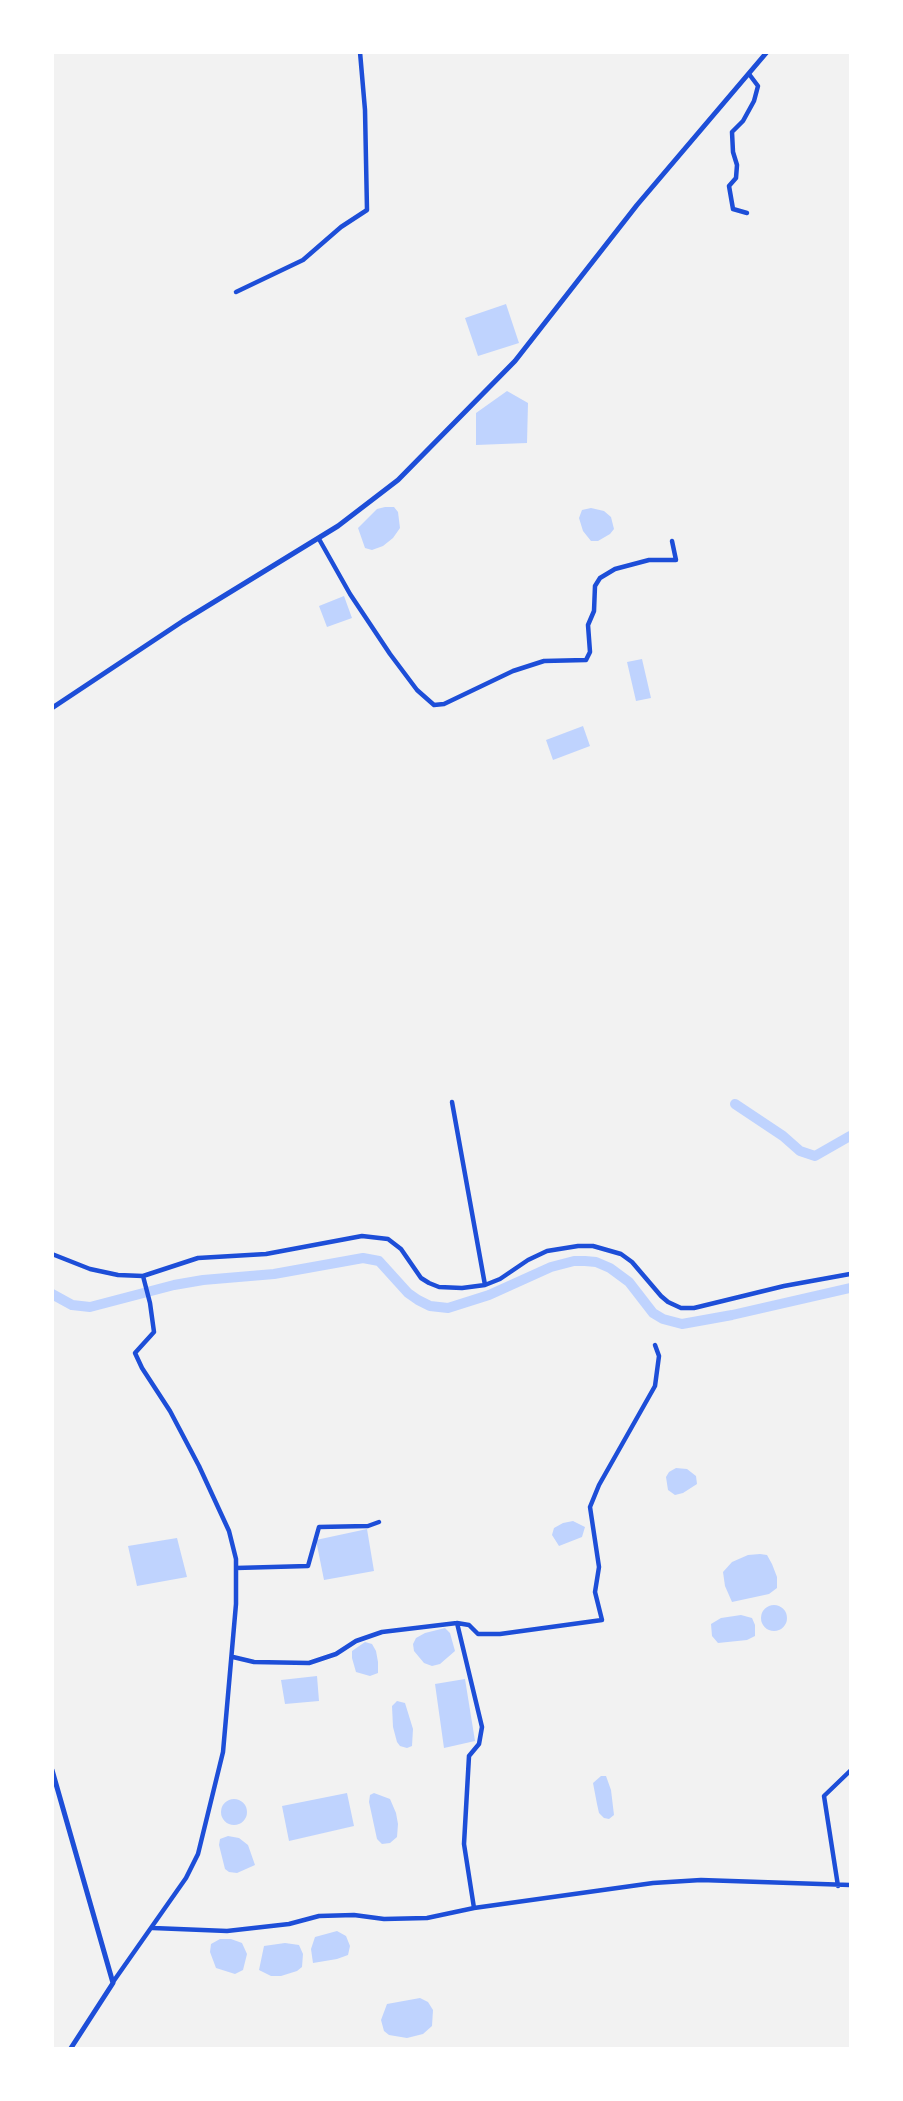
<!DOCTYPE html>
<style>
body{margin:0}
#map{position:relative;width:903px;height:2101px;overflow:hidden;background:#f2f2f2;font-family:"Zilla Slab",serif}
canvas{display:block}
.frame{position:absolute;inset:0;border:54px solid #fff;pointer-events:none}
</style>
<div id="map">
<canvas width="903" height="2101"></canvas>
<div class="frame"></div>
</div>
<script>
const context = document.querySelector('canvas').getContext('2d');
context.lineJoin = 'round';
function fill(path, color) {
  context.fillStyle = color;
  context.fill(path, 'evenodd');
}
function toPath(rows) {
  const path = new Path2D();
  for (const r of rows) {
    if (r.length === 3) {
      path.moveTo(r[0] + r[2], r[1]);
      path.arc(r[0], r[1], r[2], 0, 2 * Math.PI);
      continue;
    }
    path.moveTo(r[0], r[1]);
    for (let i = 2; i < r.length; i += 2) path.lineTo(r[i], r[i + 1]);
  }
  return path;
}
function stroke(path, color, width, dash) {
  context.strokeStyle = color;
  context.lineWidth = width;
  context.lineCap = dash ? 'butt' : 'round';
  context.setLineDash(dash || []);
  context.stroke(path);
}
const water = toPath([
 [506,304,519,343,478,356,465,318],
 [507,391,528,403,527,443,476,445,476,413],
 [385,507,394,507,398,512,400,528,393,538,383,546,372,550,365,548,358,528,377,509],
 [591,508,604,511,611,517,614,529,610,534,598,541,591,541,583,531,579,518,582,510],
 [344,596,352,618,327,627,319,606],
 [642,659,651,698,636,701,627,662],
 [583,726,590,746,553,760,546,740],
 [676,1468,687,1469,696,1476,697,1484,683,1493,675,1495,668,1490,666,1477,669,1472],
 [573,1521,585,1527,582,1537,559,1546,552,1535,554,1528,563,1523],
 [367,1529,374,1571,324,1580,316,1540],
 [177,1538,187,1577,137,1586,128,1546],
 [760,1554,767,1555,772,1564,777,1577,777,1588,769,1594,732,1602,725,1586,723,1572,732,1562,748,1555],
 [774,1618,13],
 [741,1615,752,1618,755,1625,755,1636,747,1640,718,1643,712,1636,711,1624,721,1618],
 [445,1628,450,1633,455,1651,440,1664,432,1666,424,1663,414,1651,413,1644,416,1638,425,1633],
 [365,1642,372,1644,376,1651,378,1662,378,1673,370,1676,356,1672,352,1658,352,1651],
 [317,1676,319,1701,285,1704,281,1680],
 [465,1679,475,1741,444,1748,435,1684],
 [397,1701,405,1703,413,1729,412,1746,407,1748,400,1746,397,1742,393,1727,392,1706],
 [601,1776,606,1776,611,1790,614,1815,609,1819,604,1818,599,1813,597,1804,593,1783],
 [347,1793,354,1826,289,1841,282,1806],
 [374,1793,390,1799,396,1813,398,1824,397,1837,390,1843,382,1844,377,1839,369,1802,370,1795],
 [234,1812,13],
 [228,1836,239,1838,248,1845,255,1865,237,1873,229,1872,225,1869,219,1845,220,1839],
 [337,1931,346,1936,350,1946,348,1955,337,1959,313,1963,311,1949,315,1937],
 [220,1939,231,1939,242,1943,247,1954,243,1970,235,1974,216,1968,210,1952,211,1944],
 [285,1943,299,1945,303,1954,302,1967,297,1971,281,1976,271,1976,259,1970,264,1946],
 [420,1998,428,2002,433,2010,432,2026,423,2034,407,2038,389,2035,384,2031,381,2020,387,2004]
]);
const canal = toPath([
 [735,1104,783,1136,800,1151,815,1156,850,1136],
 [52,1294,72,1305,90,1307,174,1285,203,1280,274,1274,363,1258,379,1261,408,1293,418,1300,430,1306,448,1308,489,1295,551,1267,574,1261,585,1261,596,1262,610,1268,629,1282,653,1313,663,1319,682,1324,732,1315,850,1288]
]);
const minor = toPath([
 [747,213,733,209,729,186,736,178,737,165,733,152,732,132,743,121,754,101,758,86,749,74],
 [236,292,303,260,341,227,367,210,365,110,360,52],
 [319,539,350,594,390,654,417,690,434,705,444,704,513,671,544,661,586,660,590,652,588,625,594,611,595,586,600,578,615,569,649,560,676,560,672,541],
 [452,1102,485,1285],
 [52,1254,90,1269,118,1275,143,1276,198,1258,266,1254,362,1236,388,1239,401,1249,421,1278,429,1283,439,1287,462,1288,485,1285,500,1279,528,1260,547,1251,578,1246,593,1246,621,1254,632,1262,661,1296,668,1302,681,1308,694,1308,784,1286,850,1274],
 [236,1568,308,1566,319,1527,368,1526,379,1522],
 [457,1623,482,1727,479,1744,469,1756,464,1844,474,1908],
 [233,1657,254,1662,309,1663,336,1654,356,1641,382,1632,457,1623,469,1625,478,1634,500,1634,602,1620,595,1592,599,1567,590,1507,599,1485,655,1386,659,1356,655,1345],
 [838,1886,824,1796,850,1771],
 [153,1928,227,1931,289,1924,319,1916,354,1915,384,1919,427,1918,474,1908,653,1883,701,1880,850,1885],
 [113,1982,186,1878,198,1854,223,1752,236,1604,236,1559,229,1531,199,1466,170,1411,142,1368,135,1353,154,1332,150,1303,143,1276]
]);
const tertiary = toPath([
 [52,708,183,621,338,526,398,480,515,361,637,205,767,52],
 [52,1770,113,1983,71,2048]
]);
fill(water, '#bfd3fe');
stroke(canal, '#bfd3fe', 10);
stroke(minor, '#1d4ed8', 4.5);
stroke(tertiary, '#1d4ed8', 5);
</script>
